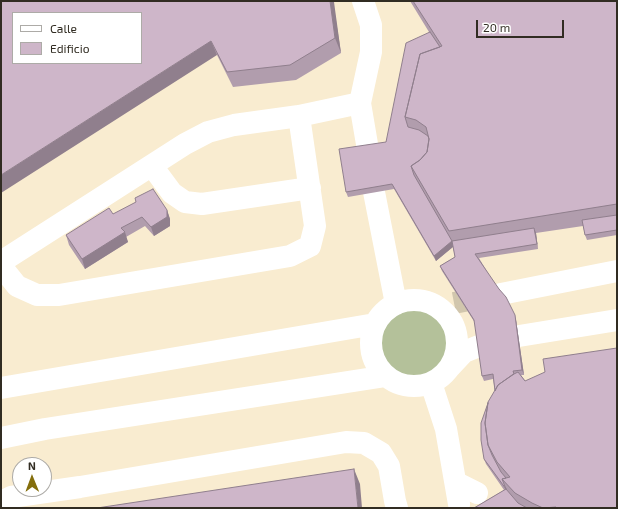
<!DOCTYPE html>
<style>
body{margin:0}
#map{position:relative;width:618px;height:509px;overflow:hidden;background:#f9ecd0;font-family:"Exo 2",sans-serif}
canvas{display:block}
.frame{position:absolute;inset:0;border:2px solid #312c22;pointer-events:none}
.legend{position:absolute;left:12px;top:12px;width:130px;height:52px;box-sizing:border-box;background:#fff;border:1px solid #adaba7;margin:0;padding:5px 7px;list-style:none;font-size:12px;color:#312c22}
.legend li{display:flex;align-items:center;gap:8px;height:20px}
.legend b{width:20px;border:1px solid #adaba7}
.north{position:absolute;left:12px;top:457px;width:40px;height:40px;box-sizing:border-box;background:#fff;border:1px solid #adaba7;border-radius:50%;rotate:359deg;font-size:11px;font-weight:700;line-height:16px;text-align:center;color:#312c22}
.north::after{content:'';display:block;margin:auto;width:14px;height:18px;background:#846e0c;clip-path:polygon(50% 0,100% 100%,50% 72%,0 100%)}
.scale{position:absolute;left:476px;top:20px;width:88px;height:18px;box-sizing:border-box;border:2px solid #312c22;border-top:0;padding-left:5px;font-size:12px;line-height:14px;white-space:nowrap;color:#312c22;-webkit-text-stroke:3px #fff;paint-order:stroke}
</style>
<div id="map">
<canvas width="618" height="509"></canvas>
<div class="frame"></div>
<ul class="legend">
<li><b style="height:5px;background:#fff"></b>Calle</li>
<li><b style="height:11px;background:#ceb6c9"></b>Edificio</li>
</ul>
<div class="north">N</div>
<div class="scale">20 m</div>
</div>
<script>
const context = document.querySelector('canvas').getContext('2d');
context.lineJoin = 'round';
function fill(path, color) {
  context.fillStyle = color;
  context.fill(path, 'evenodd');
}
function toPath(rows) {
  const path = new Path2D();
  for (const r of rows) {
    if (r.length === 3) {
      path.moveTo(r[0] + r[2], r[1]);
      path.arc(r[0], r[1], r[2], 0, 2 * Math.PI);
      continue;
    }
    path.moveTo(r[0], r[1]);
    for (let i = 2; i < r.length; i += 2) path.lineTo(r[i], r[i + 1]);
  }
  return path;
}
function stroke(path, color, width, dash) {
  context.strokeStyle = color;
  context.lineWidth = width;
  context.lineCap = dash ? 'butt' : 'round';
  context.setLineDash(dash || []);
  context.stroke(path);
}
const green = toPath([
 [414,343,34]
]);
const minorTunnel = toPath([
 [454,303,490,296]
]);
const minor = toPath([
 [363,1,371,25,371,52,360,103,368,150],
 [152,166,172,193,185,202,202,204,310,188],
 [374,192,396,304],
 [1,262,185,144,208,132,234,125,299,116,360,103],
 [1,266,17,286,37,295,59,295,290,256,310,246,315,226,299,116],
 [501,294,617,271],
 [414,343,43],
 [519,336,617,320],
 [450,367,464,352,479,346],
 [431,383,446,429,459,504],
 [1,388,375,324],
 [1,438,45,429,386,376],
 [457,483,477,493],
 [1,502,11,497,80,487,346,442,364,443,381,453,389,466,395,501,397,508]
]);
const wall = toPath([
 [1,1,333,1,341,53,296,80,233,87,217,55],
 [410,1,617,1,617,235,587,240,585,235,583,226,536,233,538,249,479,258,516,320,524,375,521,375,617,508,474,508,504,490,486,464,484,459,495,391,493,379,484,381,482,376,475,323,442,271,440,266,455,257,453,247,436,261,394,189,348,197,346,192,386,142,429,32],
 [167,210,170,219,170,226,154,236,145,226,126,237,128,242,85,269,69,245,66,235,113,214]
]);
const shadedWall = toPath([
 [330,1,333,1,334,2,341,53,335,38],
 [211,41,217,55,1,193,1,175],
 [167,210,170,219,170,226,154,236,151,227],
 [534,228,536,233,538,249,537,244],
 [125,232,128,242,85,269,82,259],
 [452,241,454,246,436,261,434,256],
 [515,315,516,320,524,375,522,370],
 [354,469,360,484,362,508,358,508]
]);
const building = toPath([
 [1,1,330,1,335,38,290,65,227,72,211,41,1,175,1,1],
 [13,13,141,13,141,63,13,63,13,13],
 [413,1,617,1,617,204,449,231,411,166,420,160,427,152,429,139,426,127,416,120,405,117,420,54,442,46,413,1],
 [430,32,440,47,420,54,405,117,408,127,419,130,428,136,429,139,427,152,420,160,411,166,414,175,452,241,534,228,537,244,475,254,499,289,506,297,515,315,522,370,513,371,514,374,498,385,495,391,493,374,482,376,474,320,440,266,455,257,452,241,434,256,392,184,346,192,339,149,386,142,406,43,430,32],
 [153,189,167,210,167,217,151,227,142,217,121,228,125,232,82,259,66,235,109,208,113,214,136,202,135,198,153,189],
 [617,215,617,230,585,235,582,220,617,215],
 [617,348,617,508,557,508,556,507,543,508,532,503,515,493,502,479,510,477,497,462,488,445,485,423,488,402,498,385,512,375,518,372,525,381,545,372,543,359,617,348],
 [488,403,485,423,488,445,492,455,501,472,506,478,502,479,506,489,484,459,481,440,481,423,488,403],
 [354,469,358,508,97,508,354,469],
 [506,489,518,503,527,508,474,508,506,489]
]);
fill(green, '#b4c19a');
stroke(minorTunnel, '#d1c6ad', 22, [22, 11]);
stroke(minor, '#fff', 22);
fill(wall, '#b19dad');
fill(shadedWall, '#907f8d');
fill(building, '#ceb6c9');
stroke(building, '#907f8d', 1);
</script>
